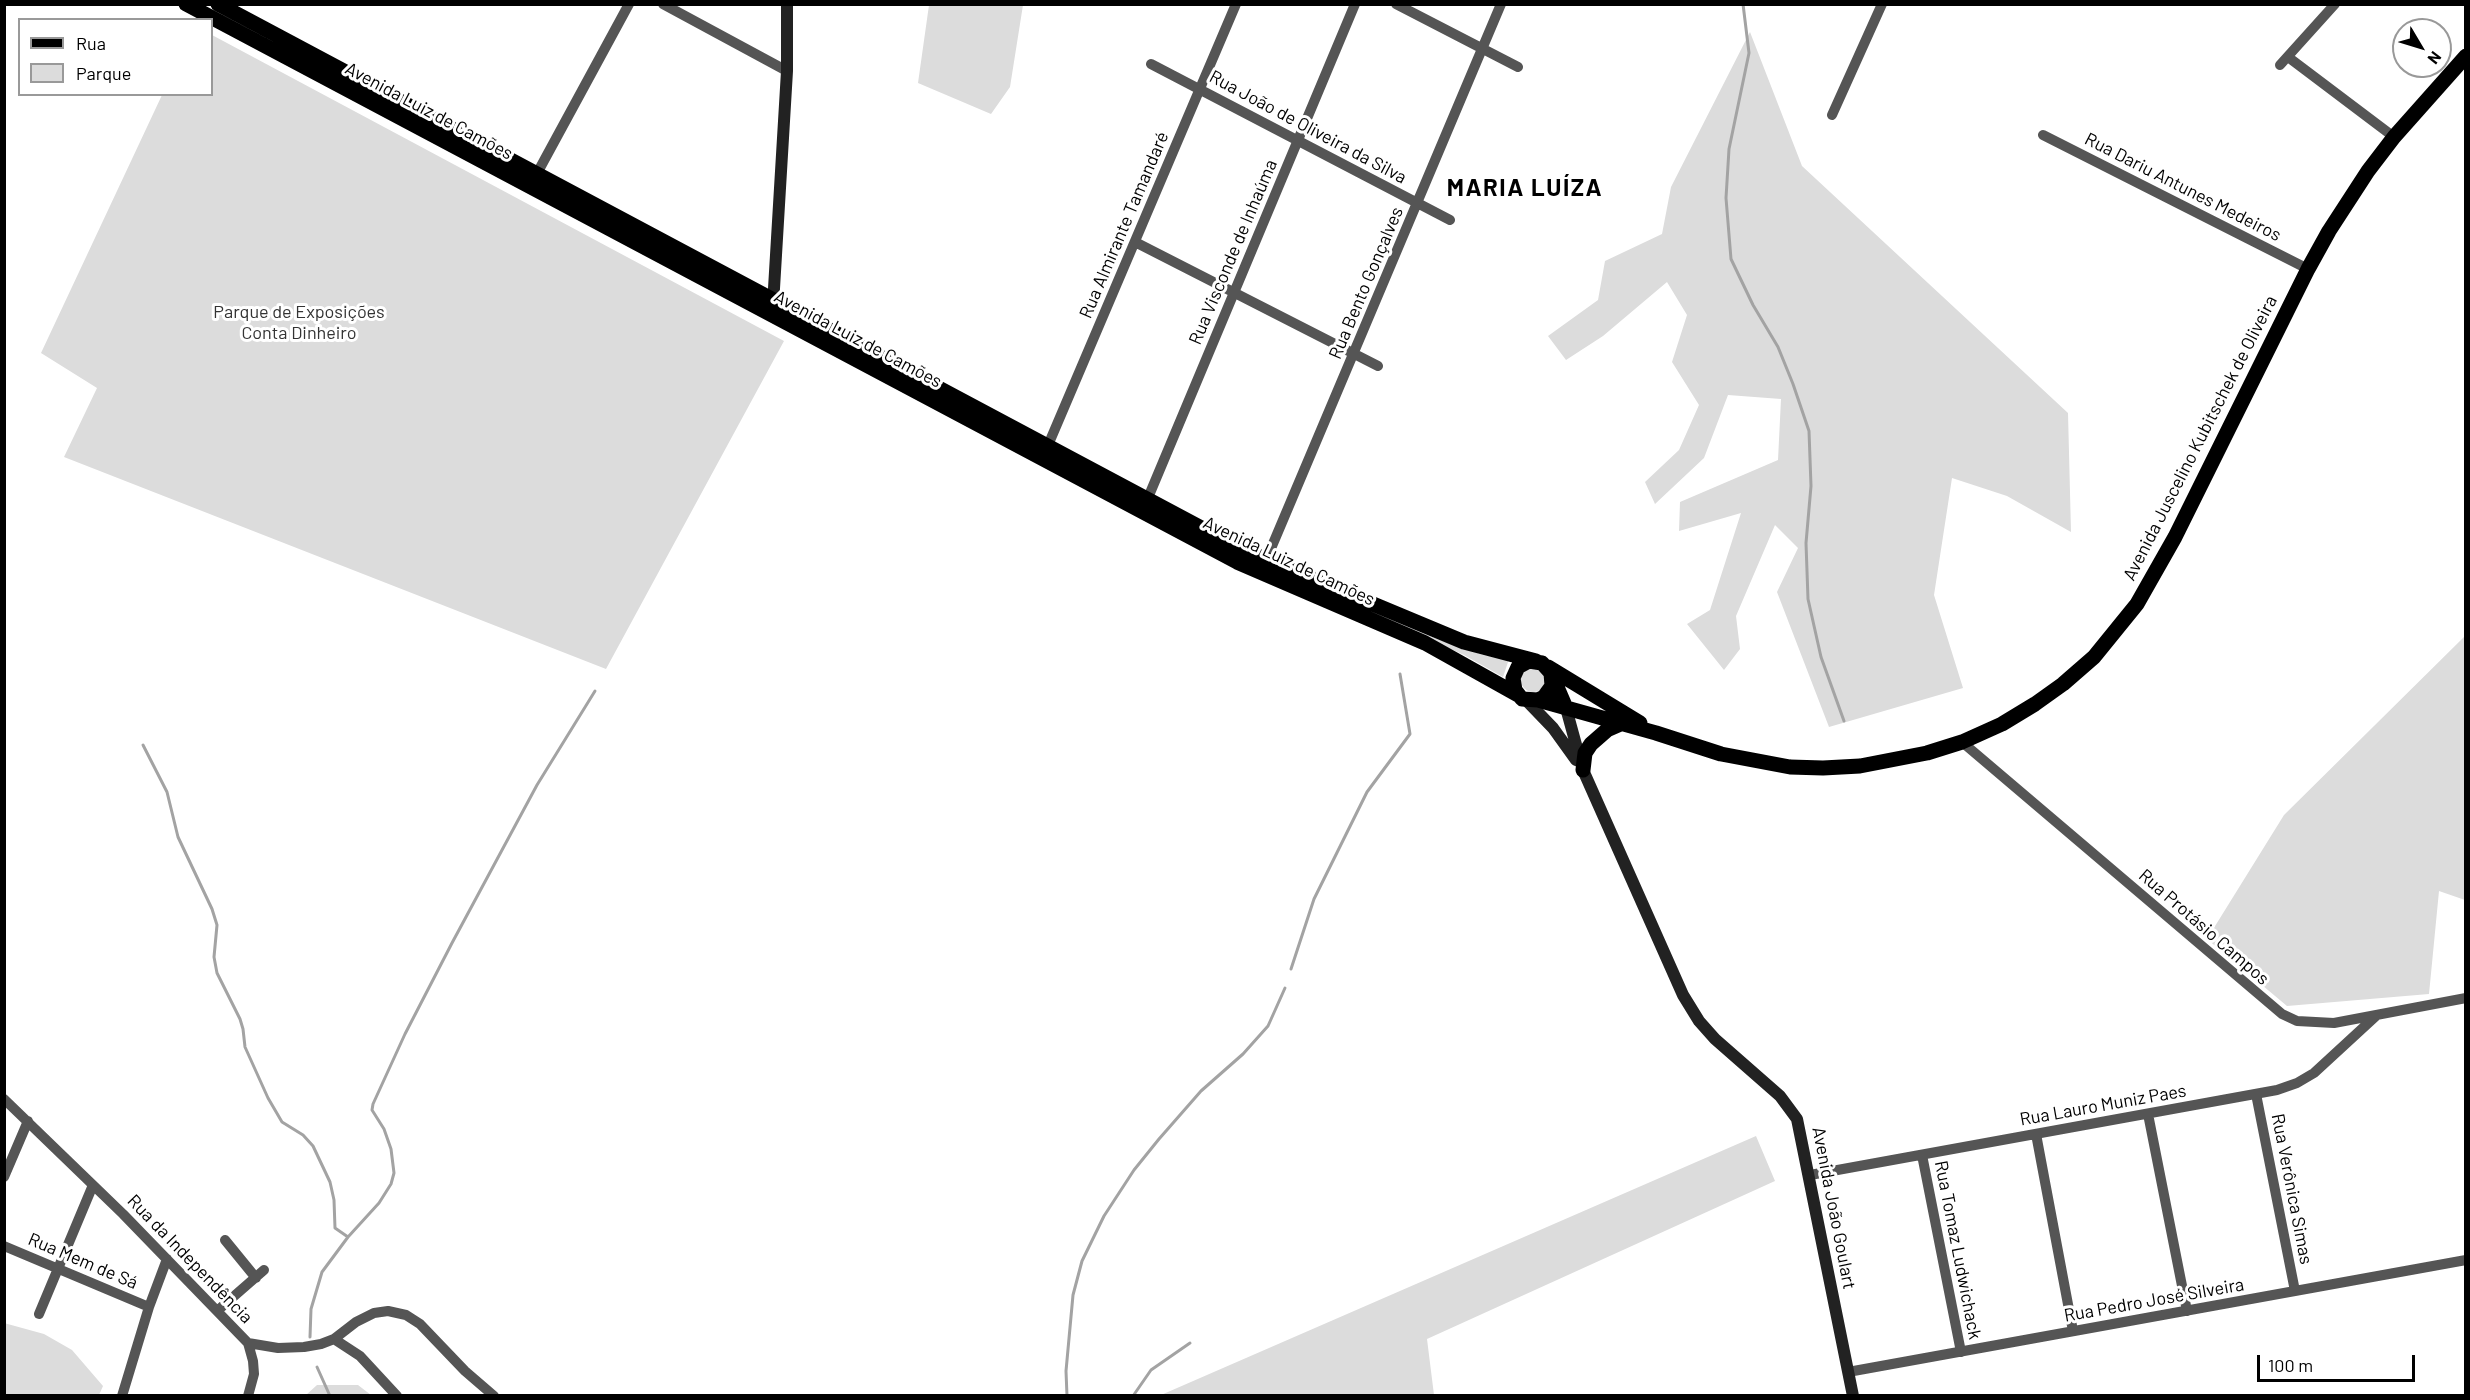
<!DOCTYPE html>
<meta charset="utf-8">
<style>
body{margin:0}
#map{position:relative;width:2470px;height:1400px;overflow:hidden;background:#fff;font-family:Barlow,sans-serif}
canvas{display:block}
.frame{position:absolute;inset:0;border:6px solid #000;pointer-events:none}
.legend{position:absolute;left:18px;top:18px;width:195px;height:78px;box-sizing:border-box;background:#fff;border:2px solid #999;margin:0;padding:8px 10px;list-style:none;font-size:18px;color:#000}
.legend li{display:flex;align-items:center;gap:12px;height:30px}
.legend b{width:30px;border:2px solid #999}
.north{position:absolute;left:2392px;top:18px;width:60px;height:60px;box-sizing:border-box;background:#fff;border:2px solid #999;border-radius:50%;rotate:128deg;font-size:16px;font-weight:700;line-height:24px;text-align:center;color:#000}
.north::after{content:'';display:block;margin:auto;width:21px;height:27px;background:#000;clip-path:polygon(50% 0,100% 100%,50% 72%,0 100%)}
.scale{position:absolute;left:2257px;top:1355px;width:158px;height:27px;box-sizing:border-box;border:3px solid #000;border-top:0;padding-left:8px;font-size:18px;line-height:21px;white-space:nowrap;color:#000;-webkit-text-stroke:4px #fff;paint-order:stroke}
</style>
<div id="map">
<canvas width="2470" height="1400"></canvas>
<div class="frame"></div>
<ul class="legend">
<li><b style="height:8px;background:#000"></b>Rua</li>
<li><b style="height:16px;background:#dcdcdc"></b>Parque</li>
</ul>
<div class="north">N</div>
<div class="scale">100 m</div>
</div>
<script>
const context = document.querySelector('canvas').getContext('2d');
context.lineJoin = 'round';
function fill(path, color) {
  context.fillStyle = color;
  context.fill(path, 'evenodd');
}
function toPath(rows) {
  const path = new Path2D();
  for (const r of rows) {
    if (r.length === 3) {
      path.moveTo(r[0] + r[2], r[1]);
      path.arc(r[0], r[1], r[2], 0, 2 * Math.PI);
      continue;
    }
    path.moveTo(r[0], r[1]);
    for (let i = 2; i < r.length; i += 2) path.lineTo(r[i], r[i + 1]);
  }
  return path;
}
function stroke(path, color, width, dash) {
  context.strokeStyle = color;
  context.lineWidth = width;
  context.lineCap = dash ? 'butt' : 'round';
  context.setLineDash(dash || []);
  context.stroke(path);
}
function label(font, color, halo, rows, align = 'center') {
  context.font = font + ' Barlow,sans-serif';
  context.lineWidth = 6;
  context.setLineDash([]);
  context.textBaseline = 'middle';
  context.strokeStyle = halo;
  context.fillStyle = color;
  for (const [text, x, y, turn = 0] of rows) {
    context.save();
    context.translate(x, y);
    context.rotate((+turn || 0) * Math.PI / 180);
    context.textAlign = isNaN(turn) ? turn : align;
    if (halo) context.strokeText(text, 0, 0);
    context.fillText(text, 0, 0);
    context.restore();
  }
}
const green = toPath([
 [929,5,1023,5,1010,87,991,114,918,83],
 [1750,32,1802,166,2068,413,2071,532,2007,496,1952,478,1934,595,1963,688,1829,727,1777,592,1798,548,1775,525,1736,616,1740,649,1724,670,1687,624,1710,610,1741,513,1679,531,1680,502,1778,460,1781,399,1728,395,1704,458,1655,504,1645,482,1679,450,1699,405,1672,362,1687,315,1667,282,1603,336,1566,360,1548,336,1598,300,1605,261,1662,234,1671,187],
 [212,35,784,341,606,669,64,457,97,388,41,353,162,95,212,94],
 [1275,569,1437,639,1483,655,1509,659,1503,677,1464,655],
 [2465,636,2465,900,2439,891,2429,994,2287,1006,2207,939,2284,815],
 [1533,680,12],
 [1756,1136,1775,1181,1427,1339,1434,1395,1161,1395],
 [4,1323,44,1334,72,1350,103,1386,99,1395,5,1395],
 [317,1385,358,1385,371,1395,306,1395]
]);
const stream = toPath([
 [1743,4,1749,53,1729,149,1726,198,1731,259,1753,305,1778,347,1793,384,1809,431,1811,486,1806,543,1808,599,1821,657,1844,721],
 [143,745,167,792,178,837,212,909,217,925,214,957,217,973,240,1019,243,1029,245,1047,268,1098,282,1122,303,1135,313,1146,330,1182,334,1200,335,1228,348,1237],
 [1291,969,1314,899,1367,792,1410,734,1400,674],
 [310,1337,311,1309,322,1272,348,1237,379,1203,391,1184,394,1173,391,1149,384,1129,372,1110,373,1104,405,1034,452,943,537,785,595,691],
 [317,1367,330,1396],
 [1067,1396,1066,1371,1073,1295,1082,1261,1104,1216,1134,1170,1159,1139,1201,1091,1243,1054,1268,1026,1285,988],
 [1133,1396,1151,1370,1190,1343]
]);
const street = toPath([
 [663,4,787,71],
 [1396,4,1518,67],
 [2288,57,2394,137],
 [1151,64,1450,220],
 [2280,65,2335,4],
 [1832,115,1882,4],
 [2043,135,2308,269],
 [534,179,629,4],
 [1135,242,1378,366],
 [1046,450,1236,4],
 [1145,505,1355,4],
 [1264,565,1501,4],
 [1962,742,2282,1014,2297,1021,2334,1023,2466,998],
 [2256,1094,2295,1291],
 [4,1099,123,1214,248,1343,278,1348,304,1347,321,1344,334,1339,356,1322,374,1313,388,1311,406,1315,420,1324,465,1371,494,1396],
 [2148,1114,2187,1311],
 [2036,1134,2073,1331],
 [1922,1155,1961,1352],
 [1810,1175,2277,1090,2297,1083,2314,1073,2377,1015],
 [4,1177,28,1121],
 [225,1240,256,1278],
 [4,1246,149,1307],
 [217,1311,264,1270],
 [39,1314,93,1185],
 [334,1339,360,1356,397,1396],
 [1848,1372,2466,1260],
 [122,1396,149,1307,167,1259],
 [248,1396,254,1374,253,1361,248,1343]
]);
const secondary = toPath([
 [773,305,787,71,787,4],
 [1527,701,1553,728,1576,760],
 [1566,708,1583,770,1683,995,1699,1021,1715,1039,1780,1096,1797,1119,1853,1396]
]);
const primary = toPath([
 [186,4,1237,562,1425,643,1518,695],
 [218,4,1241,549,1464,642,1536,661],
 [1548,667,1640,723],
 [1551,673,1552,686,1544,697,1538,700,1522,699,1515,690,1513,678,1518,667,1529,661,1542,663,1551,673,1566,708],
 [1538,700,1656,733,1721,754,1790,767,1823,768,1860,766,1927,753,1962,742,2002,724,2035,704,2063,684,2094,657,2137,604,2175,537,2308,269,2329,231,2368,171,2394,137,2466,56],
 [1583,770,1585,753,1591,744,1607,730,1623,723]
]);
const streetNames = [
 ["Avenida Luiz de Camões",429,111,28],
 ["Rua João de Oliveira da Silva",1308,127,28],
 ["Rua Dariu Antunes Medeiros",2183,187,27],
 ["Rua Almirante Tamandaré",1124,225,-67],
 ["Rua Visconde de Inhaúma",1233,252,-67],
 ["Rua Bento Gonçalves",1366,283,-67],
 ["Avenida Luiz de Camões",858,339,28],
 ["Avenida Juscelino Kubitschek de Oliveira",2200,438,-63],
 ["Avenida Luiz de Camões",1289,561,25],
 ["Rua Protásio Campos",2204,927,41],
 ["Rua Lauro Muniz Paes",2103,1105,-10],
 ["Rua Verônica Simas",2292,1189,79],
 ["Avenida João Goulart",1834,1208,79],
 ["Rua Tomaz Ludwichack",1958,1250,79],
 ["Rua da Independência",190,1259,46],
 ["Rua Mem de Sá",83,1261,23],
 ["Rua Pedro José Silveira",2154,1300,-10]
];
const parkNames = [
 ["Parque de Exposições",299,312],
 ["Conta Dinheiro",299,333]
];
const districtNames = [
 ["MARIA LUÍZA",1525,188]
];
fill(green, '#dcdcdc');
stroke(stream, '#a3a3a3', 3);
stroke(street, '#555', 10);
stroke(secondary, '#222', 12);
stroke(primary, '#000', 15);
label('18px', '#000', '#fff', streetNames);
label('18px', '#333', '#fff', parkNames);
context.letterSpacing = '1.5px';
label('bold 24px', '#000', '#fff', districtNames);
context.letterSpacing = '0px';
</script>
